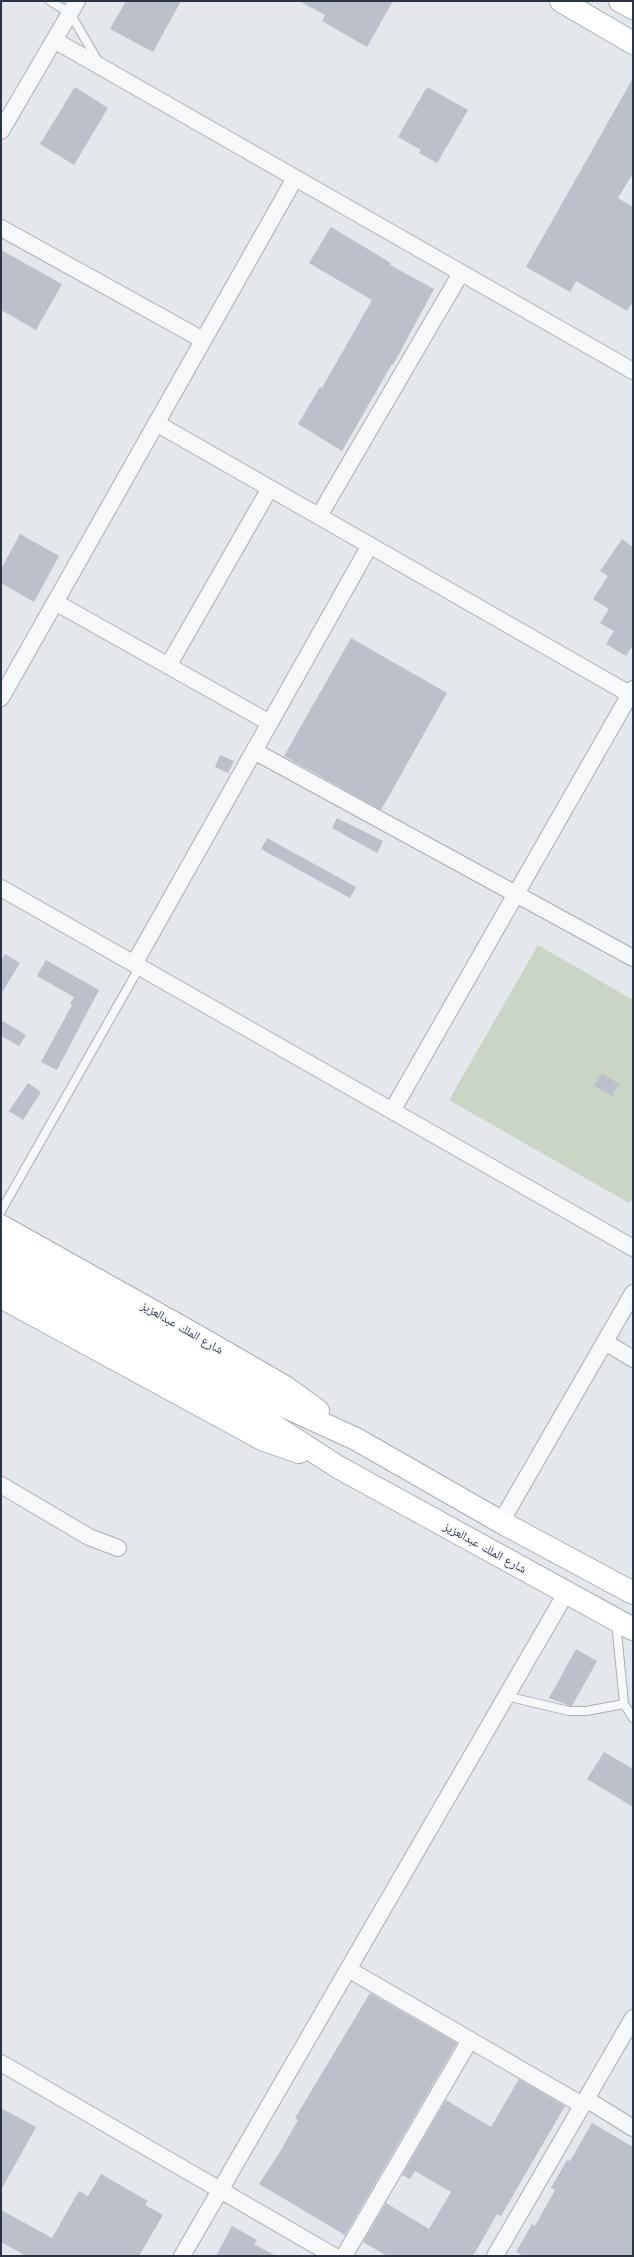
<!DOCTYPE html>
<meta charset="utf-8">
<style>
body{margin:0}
#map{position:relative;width:634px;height:2257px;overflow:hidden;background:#e4e7ec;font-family:"Work Sans",sans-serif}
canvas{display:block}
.frame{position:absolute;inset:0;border:2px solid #2b3445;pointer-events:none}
</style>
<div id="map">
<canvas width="634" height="2257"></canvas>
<div class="frame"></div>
</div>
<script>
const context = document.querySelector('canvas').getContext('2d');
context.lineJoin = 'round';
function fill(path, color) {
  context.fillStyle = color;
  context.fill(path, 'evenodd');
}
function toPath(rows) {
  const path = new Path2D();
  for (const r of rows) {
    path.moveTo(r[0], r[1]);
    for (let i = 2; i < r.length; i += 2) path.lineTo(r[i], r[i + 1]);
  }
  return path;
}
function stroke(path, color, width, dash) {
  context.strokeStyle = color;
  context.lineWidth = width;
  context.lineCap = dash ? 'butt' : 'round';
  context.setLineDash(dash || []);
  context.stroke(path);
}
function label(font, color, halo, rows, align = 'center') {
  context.font = font + ' "Work Sans","Noto Naskh Arabic",sans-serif';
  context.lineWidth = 3;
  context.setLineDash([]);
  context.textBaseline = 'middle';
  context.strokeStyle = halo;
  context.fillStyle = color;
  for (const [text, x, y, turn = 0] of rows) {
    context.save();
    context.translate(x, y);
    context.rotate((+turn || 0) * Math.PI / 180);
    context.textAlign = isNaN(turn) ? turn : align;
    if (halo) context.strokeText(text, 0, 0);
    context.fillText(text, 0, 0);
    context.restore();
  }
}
const green = toPath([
 [538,945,633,1000,633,1197,629,1203,449,1100]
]);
const building = toPath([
 [126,1,181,1,153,52,110,29],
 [299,1,393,1,367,47,322,21,325,15],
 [633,78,633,173,618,198,633,207,633,301,627,311,576,281,570,292,526,267],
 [75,87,108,108,74,165,40,144],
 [427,87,468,110,437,163,419,153,421,150,398,137],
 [331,227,391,263,390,265,434,289,393,365,392,364,342,451,298,424,320,387,322,388,372,300,309,263],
 [1,250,62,284,36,330,1,310],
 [20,534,59,556,34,602,1,583,1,569],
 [622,539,633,547,633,645,626,656,606,644,614,631,600,623,609,609,593,599,608,576,600,571],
 [351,638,447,693,381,810,284,756],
 [220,755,234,761,228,773,215,767],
 [337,818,383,841,377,853,332,828],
 [267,838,356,887,350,898,261,849],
 [5,954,20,963,1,994,1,961],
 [46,960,99,990,57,1070,41,1062,72,1005,70,1004,74,997,37,976],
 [1,1020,26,1035,19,1046,1,1036],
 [602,1073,619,1084,612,1096,594,1086],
 [28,1083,41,1092,23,1120,9,1111],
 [576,1649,597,1661,572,1706,570,1706,549,1698],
 [604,1752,633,1769,633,1807,587,1779],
 [370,1993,457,2043,345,2235,259,2184,280,2152,298,2120,295,2118],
 [519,2079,565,2106,501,2216,497,2214,473,2256,387,2256,363,2242,386,2203,429,2229,451,2192,415,2171,410,2179,402,2175,446,2100,491,2127],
 [1,2108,36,2127,1,2190],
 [592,2123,633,2147,633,2256,523,2256,516,2252,532,2224,535,2226,555,2190,551,2188,567,2160,570,2161],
 [101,2174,148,2201,145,2205,163,2215,139,2256,26,2256,1,2242,1,2210,52,2238,79,2191,88,2196],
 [232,2226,257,2240,254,2244,276,2256,216,2256]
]);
const lane = toPath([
 [50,1,70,13,99,63],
 [1,1211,139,968],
 [616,1622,624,1704,633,1718],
 [506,1696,569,1711,586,1711,624,1704]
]);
const street = toPath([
 [54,40,633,371],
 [1,131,77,1],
 [1,228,203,340],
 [156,423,633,696],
 [319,516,461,273],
 [55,602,270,723],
 [168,666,270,488],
 [1,698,295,178],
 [254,751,633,958],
 [1,888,633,1248],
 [134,964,370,545],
 [392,1111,633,689],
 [605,1342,633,1359],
 [1,1485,89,1537,118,1548],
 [501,1522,633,1293],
 [348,1969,582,2105],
 [1,2063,334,2256],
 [586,2099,633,2128],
 [182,2256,566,1593],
 [344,2256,470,2040],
 [495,2256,633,2018]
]);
const secondary = toPath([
 [561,1,633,43],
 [620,1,633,8],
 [1,1226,197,1336,285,1387,318,1411],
 [1,1250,275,1402,356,1439,501,1522,633,1593],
 [1,1274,273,1425,338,1467,633,1629],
 [1,1297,264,1440,299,1452]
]);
const streetNames = [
 ["شارع الملك عبدالعزيز",182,1328,30],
 ["شارع الملك عبدالعزيز",485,1548,29]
];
fill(green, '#c9d6c5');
fill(building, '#bbc0ca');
stroke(lane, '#a9aeb7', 10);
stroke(street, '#a9aeb7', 18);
stroke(secondary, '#a9aeb7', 24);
stroke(lane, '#f7f8fa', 8);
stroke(street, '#f7f8fa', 16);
stroke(secondary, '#fff', 22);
label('12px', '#2b3445', '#f4f6f9', streetNames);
</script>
